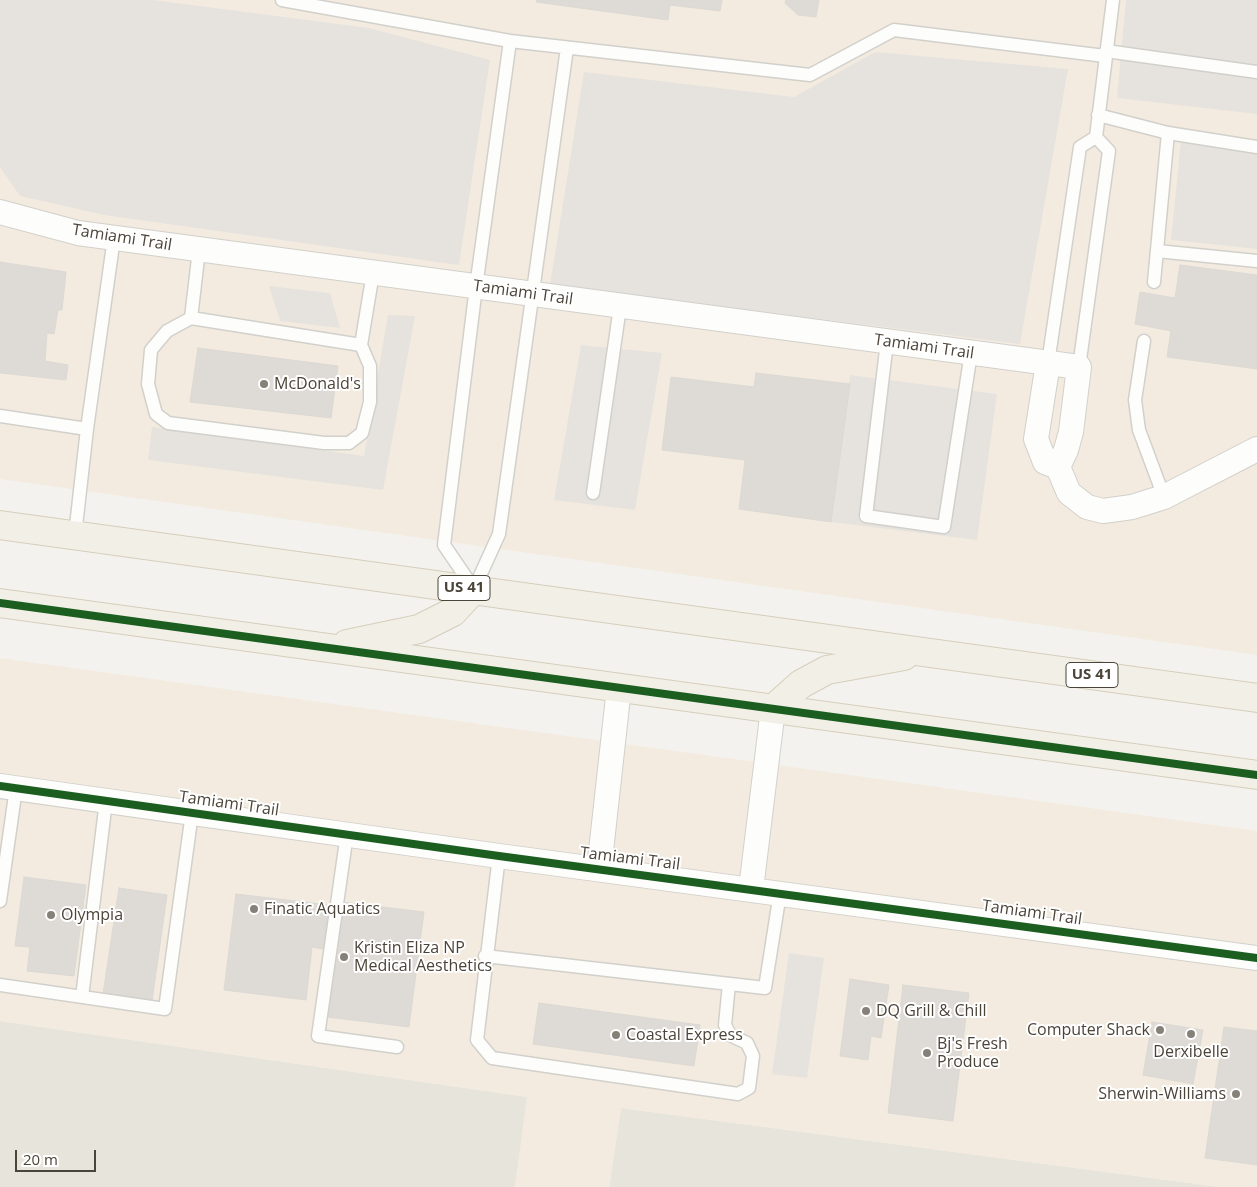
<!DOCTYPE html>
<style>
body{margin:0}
#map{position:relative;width:1257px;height:1187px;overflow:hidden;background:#f4f2ee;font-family:"Open Sans",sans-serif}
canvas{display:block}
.scale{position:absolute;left:15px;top:1150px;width:81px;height:22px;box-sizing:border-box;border:2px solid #4b4439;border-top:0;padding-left:6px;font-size:15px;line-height:18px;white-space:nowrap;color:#4b4439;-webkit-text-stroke:4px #fff;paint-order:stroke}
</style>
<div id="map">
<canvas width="1257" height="1187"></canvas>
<div class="scale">20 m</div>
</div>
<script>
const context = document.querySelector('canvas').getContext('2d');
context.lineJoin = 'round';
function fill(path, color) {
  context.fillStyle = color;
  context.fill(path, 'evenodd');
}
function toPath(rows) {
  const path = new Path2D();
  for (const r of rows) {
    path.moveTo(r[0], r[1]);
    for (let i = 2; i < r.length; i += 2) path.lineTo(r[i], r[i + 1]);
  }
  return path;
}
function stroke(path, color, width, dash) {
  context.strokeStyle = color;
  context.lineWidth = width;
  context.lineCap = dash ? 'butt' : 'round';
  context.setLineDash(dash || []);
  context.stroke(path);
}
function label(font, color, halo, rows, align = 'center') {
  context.font = font + ' "Open Sans",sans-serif';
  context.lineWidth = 4;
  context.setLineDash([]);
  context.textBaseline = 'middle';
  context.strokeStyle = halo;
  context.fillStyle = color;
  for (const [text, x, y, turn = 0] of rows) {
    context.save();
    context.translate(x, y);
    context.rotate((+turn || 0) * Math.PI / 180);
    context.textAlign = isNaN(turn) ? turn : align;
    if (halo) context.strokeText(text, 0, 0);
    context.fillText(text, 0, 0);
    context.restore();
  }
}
const residential = toPath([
 [0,1021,528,1097,515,1187,0,1187],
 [621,1108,1220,1187,609,1187]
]);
const commercial = toPath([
 [0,0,1257,0,1257,655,0,479],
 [0,658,1257,831,1257,1187,1220,1187,621,1108,609,1187,515,1187,527,1097,0,1021]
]);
const parking = toPath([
 [0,0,153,0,369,28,490,60,459,265,104,215,20,196,0,167],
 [1126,0,1257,0,1257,114,1117,98],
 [875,52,1068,69,1020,344,550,285,584,72,794,97],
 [1181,140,1257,149,1257,249,1171,240],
 [269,286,330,293,340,328,280,321],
 [388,315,415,316,383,490,148,460,152,427,364,456],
 [581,345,662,353,635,510,554,500],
 [850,375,997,394,977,540,831,522],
 [789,953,824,958,807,1078,772,1074]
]);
const building = toPath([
 [537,0,722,0,720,11,670,5,668,20,536,2,537,0],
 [786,0,819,0,816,17,798,15,785,3,786,0],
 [0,262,66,272,62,310,58,310,54,334,47,333,45,361,68,365,66,380,0,373,0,262],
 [1180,265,1257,275,1257,369,1167,357,1171,331,1135,324,1140,292,1175,298,1180,265],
 [198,348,338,366,331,418,190,402,198,348],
 [756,373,850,384,831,522,739,509,745,460,662,450,671,377,754,387,756,373],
 [24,877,86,885,74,976,27,971,30,947,15,946,24,877],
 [119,888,167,895,152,1001,103,994,119,888],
 [236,894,329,905,323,949,312,947,306,1000,224,990,236,894],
 [342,902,424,912,409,1027,327,1017,342,902],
 [850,979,889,985,881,1038,871,1036,868,1060,840,1056,850,979],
 [903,985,969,993,953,1121,888,1113,903,985],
 [539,1003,700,1025,694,1066,533,1044,539,1003],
 [1152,1022,1203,1030,1193,1084,1143,1075,1152,1022],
 [1224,1027,1257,1031,1257,1165,1205,1158,1224,1027]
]);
const service = toPath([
 [282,0,510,41,810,75,894,30,1105,56],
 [1106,51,1257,72],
 [1098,115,1168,133,1154,282],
 [1168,133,1257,147],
 [1096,137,1113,0],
 [199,250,191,318,361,345,373,273],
 [1157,251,1257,261],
 [191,318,167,331,151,350,148,384,156,414,168,423,324,443,349,443,362,433,370,402,370,366,361,345],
 [1144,341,1135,400,1139,430,1164,497],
 [887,342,866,516,944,527,971,353],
 [1048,363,1080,147,1096,137],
 [1079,367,1109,151,1096,137],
 [0,416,87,429,114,238],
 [593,493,620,307],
 [75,535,87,429],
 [474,589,444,545,476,287,510,41],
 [474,589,499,534,567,48],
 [347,834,318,1036,397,1047],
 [499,856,477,1040,492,1058,738,1094,749,1088,753,1056,747,1043,730,1035,725,1025,729,984],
 [0,901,16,788],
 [485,956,765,988,780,893],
 [0,985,165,1009,192,813],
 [82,997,106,801]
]);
const minor = toPath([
 [0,212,78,233,1079,367,1071,432,1066,450,1058,467],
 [1048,363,1036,439,1045,462,1058,467,1069,493,1087,507,1103,511,1132,507,1164,497,1257,449],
 [0,786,499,856,1257,958],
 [599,869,619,688],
 [751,889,773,709]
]);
const primary = toPath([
 [0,525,1257,698],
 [0,603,1257,775],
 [347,644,419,629,453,612,474,589],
 [773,709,801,684,827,670,904,656]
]);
const cycleway = toPath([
 [0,603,1257,775],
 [0,786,499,856,1257,958]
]);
const markers = [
 [264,384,5,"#868178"],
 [254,909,5,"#868178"],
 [51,915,5,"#868178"],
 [344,957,5,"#868178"],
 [866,1011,5,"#868178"],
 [1160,1030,5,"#868178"],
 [1191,1034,5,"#868178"],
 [616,1035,5,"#868178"],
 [927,1053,5,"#868178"],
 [1236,1094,5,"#868178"]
];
const shields = [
 [464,588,52],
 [1092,675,52]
];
const shieldNames = [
 ["US 41",464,588],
 ["US 41",1092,675]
];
const streetNames = [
 ["Tamiami Trail",122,238,9],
 ["Tamiami Trail",523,293,8],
 ["Tamiami Trail",924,347,8],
 ["Tamiami Trail",229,804,8],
 ["Tamiami Trail",630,859,7],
 ["Tamiami Trail",1032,913,8]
];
const poiNames = [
 ["McDonald's",274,384],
 ["Finatic Aquatics",264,909],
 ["Olympia",61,915],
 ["Kristin Eliza NP",354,948],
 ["Medical Aesthetics",354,966],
 ["DQ Grill & Chill",876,1011],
 ["Computer Shack",1150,1030,"right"],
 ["Coastal Express",626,1035],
 ["Bj's Fresh",937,1044],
 ["Produce",937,1062],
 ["Derxibelle",1191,1052,"center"],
 ["Sherwin-Williams",1226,1094,"right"]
];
fill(residential, '#e7e4dc');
fill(commercial, '#f3ebdf');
fill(parking, '#e6e3df');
fill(building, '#dedbd6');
stroke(building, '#dcd9d4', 1);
stroke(service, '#d2d0cb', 15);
stroke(minor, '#d2d0cb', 26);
stroke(primary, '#d6cebb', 30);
stroke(service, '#fdfdfc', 12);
stroke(minor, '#fdfdfc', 24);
stroke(primary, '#f2efe6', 28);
stroke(cycleway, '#1b5e20', 8);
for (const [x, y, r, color] of markers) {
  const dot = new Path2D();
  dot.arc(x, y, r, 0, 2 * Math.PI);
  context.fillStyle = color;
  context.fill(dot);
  stroke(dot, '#fff', 2);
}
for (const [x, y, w] of shields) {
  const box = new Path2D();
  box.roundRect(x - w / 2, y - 12.5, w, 25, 4);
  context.fillStyle = '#fff';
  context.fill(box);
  stroke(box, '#4b4439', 1);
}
label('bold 15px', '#4b4439', null, shieldNames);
label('16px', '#4b4439', '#fff', streetNames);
label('16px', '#4b4439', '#fff', poiNames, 'left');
</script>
